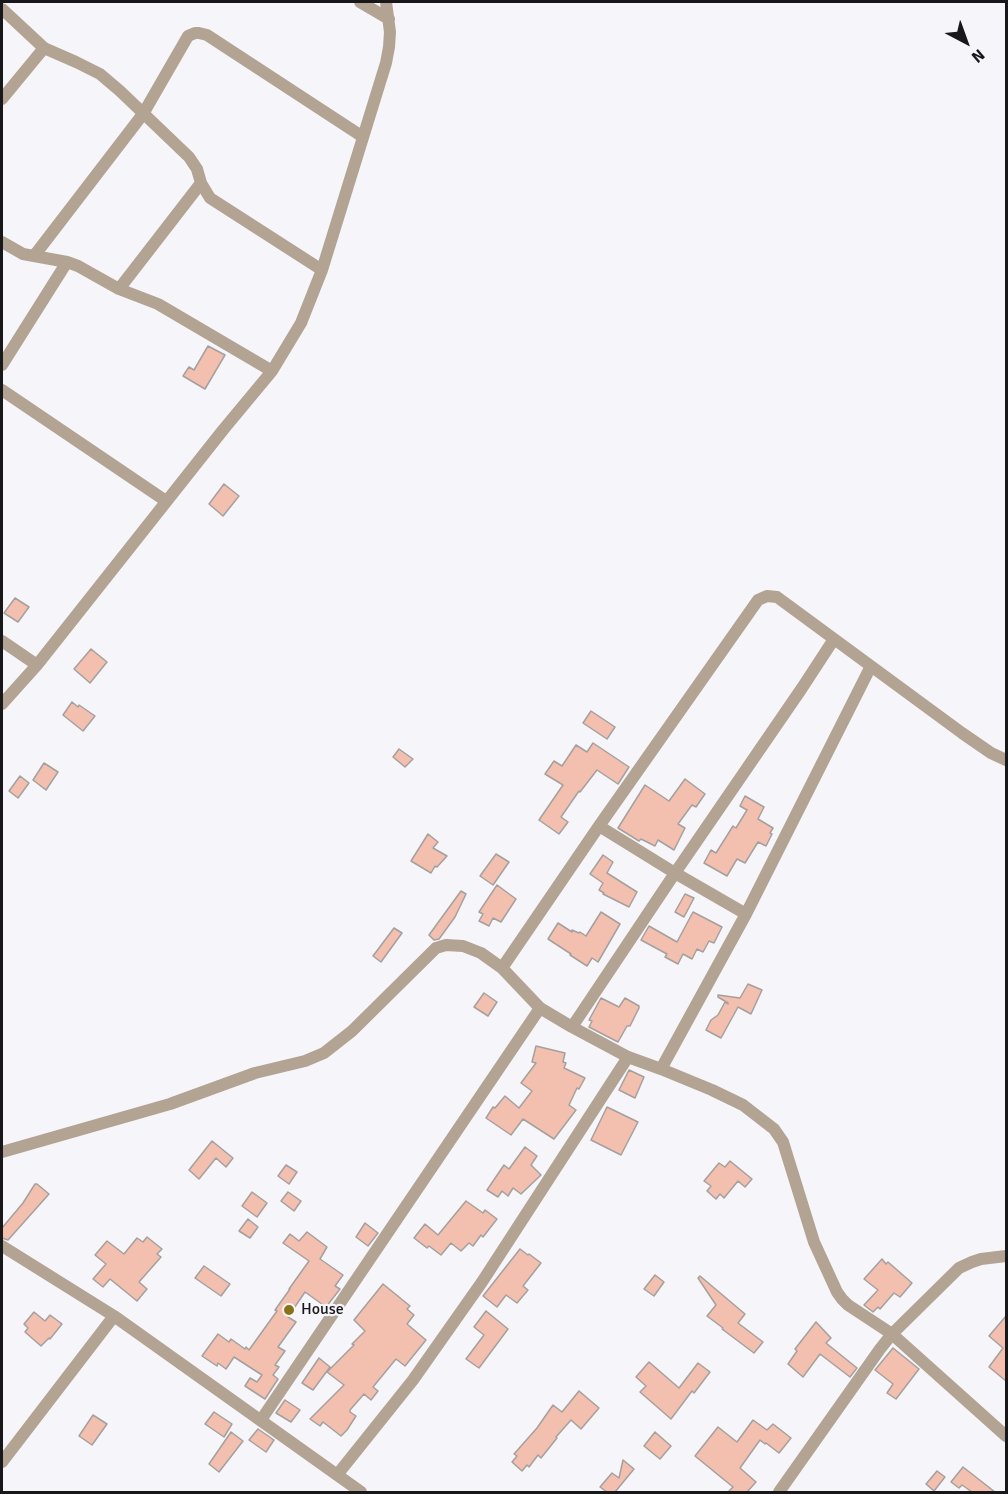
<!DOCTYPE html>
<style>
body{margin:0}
#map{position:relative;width:1008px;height:1494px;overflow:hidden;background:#f5f5fa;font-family:Signika,sans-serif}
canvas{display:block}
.frame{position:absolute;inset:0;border:3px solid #18181a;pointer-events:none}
.north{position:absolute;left:936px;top:12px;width:60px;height:60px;-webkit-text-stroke:4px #f5f5fa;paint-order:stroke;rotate:139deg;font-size:16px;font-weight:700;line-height:24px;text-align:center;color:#18181a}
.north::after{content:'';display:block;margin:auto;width:21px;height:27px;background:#18181a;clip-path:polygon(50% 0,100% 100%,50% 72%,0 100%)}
</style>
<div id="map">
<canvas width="1008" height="1494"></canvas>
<div class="frame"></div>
<div class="north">N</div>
</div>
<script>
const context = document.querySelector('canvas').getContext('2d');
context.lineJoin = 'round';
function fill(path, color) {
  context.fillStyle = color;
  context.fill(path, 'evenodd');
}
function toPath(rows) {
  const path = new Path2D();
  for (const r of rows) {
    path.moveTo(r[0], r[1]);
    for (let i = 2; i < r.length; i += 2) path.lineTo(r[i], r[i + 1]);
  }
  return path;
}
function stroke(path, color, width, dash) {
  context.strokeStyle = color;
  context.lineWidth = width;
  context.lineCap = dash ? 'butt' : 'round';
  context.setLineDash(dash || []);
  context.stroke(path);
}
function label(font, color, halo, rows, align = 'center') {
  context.font = font + ' Signika,sans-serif';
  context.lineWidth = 4.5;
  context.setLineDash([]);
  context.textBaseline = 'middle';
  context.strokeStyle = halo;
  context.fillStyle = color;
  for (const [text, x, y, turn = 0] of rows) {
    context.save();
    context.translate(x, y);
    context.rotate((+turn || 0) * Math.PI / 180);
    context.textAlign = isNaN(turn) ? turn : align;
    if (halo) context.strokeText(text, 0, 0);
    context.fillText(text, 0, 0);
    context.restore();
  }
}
const building = toPath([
 [208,346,225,355,205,389,183,376,189,367,194,370,208,346],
 [224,484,239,496,223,516,209,504,224,484],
 [15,598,29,607,18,622,4,613,15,598],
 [91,649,107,662,90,683,74,669,91,649],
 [72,702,78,707,79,705,95,716,83,731,63,715,72,702],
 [591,711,615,727,607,739,583,723,591,711],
 [593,743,629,767,618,784,597,770,580,792,579,791,561,817,568,822,559,834,539,820,563,785,545,774,554,761,562,766,576,745,587,752,593,743],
 [399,749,413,759,405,767,393,757,399,749],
 [44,763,58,772,46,790,33,780,44,763],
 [20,776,29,783,18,798,9,791,20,776],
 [685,779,705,794,696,807,692,805,678,824,685,828,674,850,658,840,655,846,641,839,639,841,618,828,645,785,669,801,685,779],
 [745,796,764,807,758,819,773,828,770,833,772,834,766,846,758,842,745,863,737,859,727,876,704,863,711,850,716,853,733,826,736,828,747,810,740,806,745,796],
 [428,834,438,842,433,848,447,856,437,867,435,866,431,873,411,861,428,834],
 [496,854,509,862,493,885,480,876,496,854],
 [603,855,613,862,607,873,637,892,629,907,603,894,604,893,599,890,603,883,590,874,603,855],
 [497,885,516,899,501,922,493,918,489,926,479,921,483,914,479,912,497,885],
 [461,891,466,894,455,917,439,939,434,940,429,935,461,891],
 [685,894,694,898,684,917,675,912,685,894],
 [601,912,620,924,598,962,592,958,587,966,570,955,571,954,548,939,558,923,572,932,572,930,579,933,580,932,586,936,601,912],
 [693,912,722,927,714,943,709,941,703,952,697,949,692,959,683,954,678,964,665,957,667,954,641,940,649,926,677,942,693,912],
 [394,928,402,933,381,962,373,956,394,928],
 [748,984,762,990,751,1014,738,1007,721,1038,706,1030,711,1020,718,1015,725,1002,728,1004,728,1003,718,997,718,995,740,998,748,984],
 [484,993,497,1002,488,1016,474,1007,484,993],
 [601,998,619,1007,625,998,639,1006,639,1008,630,1026,627,1026,618,1042,589,1027,592,1021,589,1020,601,998],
 [536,1046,565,1053,563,1062,566,1063,564,1068,585,1078,579,1089,577,1088,569,1105,576,1110,554,1139,523,1119,511,1135,486,1118,493,1107,495,1108,505,1096,519,1108,532,1091,521,1083,536,1063,532,1062,536,1046],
 [629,1070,644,1077,635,1098,619,1090,629,1070],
 [607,1107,638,1122,621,1155,591,1140,607,1107],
 [212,1141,233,1158,226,1167,216,1158,199,1179,189,1170,212,1141],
 [525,1147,537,1156,531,1165,541,1175,521,1194,513,1188,508,1196,502,1191,498,1197,487,1190,504,1165,509,1169,525,1147],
 [730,1161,752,1179,745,1187,738,1181,724,1198,720,1194,716,1199,707,1191,711,1186,704,1181,719,1163,725,1167,730,1161],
 [286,1165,297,1172,289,1184,278,1176,286,1165],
 [35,1184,37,1184,49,1194,8,1240,2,1238,2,1228,23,1203,35,1184],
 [252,1192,267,1203,257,1217,242,1206,252,1192],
 [288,1192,301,1201,294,1211,281,1201,288,1192],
 [466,1201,483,1213,485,1210,497,1219,483,1237,481,1235,473,1246,469,1243,461,1251,451,1243,441,1255,429,1246,427,1248,414,1238,425,1224,438,1235,466,1201],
 [248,1219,258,1227,250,1238,239,1231,248,1219],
 [365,1223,378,1233,368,1246,356,1237,365,1223],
 [307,1232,327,1247,320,1259,343,1275,335,1286,340,1289,326,1307,305,1292,288,1317,296,1322,278,1347,285,1351,275,1365,279,1367,273,1375,278,1379,265,1399,245,1386,250,1378,257,1382,262,1375,234,1357,226,1369,218,1363,217,1366,202,1356,218,1334,229,1342,231,1339,245,1349,246,1347,249,1350,277,1311,275,1310,290,1289,289,1289,309,1261,283,1243,290,1234,299,1241,307,1232],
 [147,1237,162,1249,157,1254,161,1257,139,1282,147,1289,137,1301,110,1279,103,1287,93,1279,106,1264,95,1255,107,1241,124,1254,137,1238,143,1242,147,1237],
 [520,1249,528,1255,529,1254,541,1263,523,1286,528,1290,517,1303,506,1295,497,1307,483,1296,520,1249],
 [882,1259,886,1264,888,1262,912,1283,900,1297,894,1293,880,1309,878,1307,873,1312,864,1305,878,1290,864,1279,882,1259],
 [204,1266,230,1284,221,1296,195,1278,204,1266],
 [655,1275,664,1282,654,1296,644,1289,655,1275],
 [700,1276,745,1314,738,1323,763,1342,754,1353,722,1329,723,1328,707,1316,716,1305,698,1278,700,1276],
 [383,1284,410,1306,407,1309,414,1315,407,1324,426,1340,405,1366,396,1359,373,1387,378,1391,371,1400,364,1394,350,1410,350,1412,356,1416,347,1430,341,1436,323,1422,320,1426,310,1419,344,1385,327,1372,354,1345,352,1344,365,1331,354,1320,383,1284],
 [486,1311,508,1329,479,1368,466,1359,484,1335,474,1327,486,1311],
 [34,1312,45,1321,50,1315,62,1324,50,1339,49,1338,41,1346,25,1332,28,1328,24,1324,34,1312],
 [1006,1316,1006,1381,989,1367,1003,1348,989,1336,1006,1316],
 [816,1322,831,1338,826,1343,857,1368,850,1377,820,1354,803,1377,788,1364,797,1351,795,1349,816,1322],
 [893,1348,919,1369,896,1399,887,1393,893,1384,875,1370,893,1348],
 [319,1358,330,1367,313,1390,302,1383,319,1358],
 [649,1362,679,1388,698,1363,710,1372,694,1393,692,1391,671,1419,640,1392,646,1386,636,1377,649,1362],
 [579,1391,599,1408,581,1429,571,1420,556,1437,557,1438,541,1458,538,1455,529,1467,527,1465,522,1471,512,1462,517,1456,514,1454,537,1428,553,1405,562,1412,579,1391],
 [285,1400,300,1410,291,1422,276,1413,285,1400],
 [214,1412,232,1424,224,1437,205,1424,214,1412],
 [93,1415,107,1424,92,1445,79,1436,93,1415],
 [753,1420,767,1430,773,1424,791,1438,779,1453,766,1443,765,1444,760,1440,740,1468,756,1482,747,1492,728,1492,733,1487,695,1456,718,1427,737,1442,753,1420],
 [258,1429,274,1440,266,1452,249,1440,258,1429],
 [231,1432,243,1441,219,1472,209,1464,231,1432],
 [655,1432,671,1446,660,1459,644,1446,655,1432],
 [623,1460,634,1469,615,1492,607,1492,600,1487,612,1473,619,1478,623,1460],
 [963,1467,995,1492,972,1492,962,1485,959,1488,951,1482,963,1467],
 [937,1471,945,1477,934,1491,926,1484,937,1471]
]);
const minor = toPath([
 [360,2,389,19],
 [2,9,44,48,76,62,100,74,120,91,189,157,197,169,201,183,210,198,322,270],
 [2,99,44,48],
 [2,242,23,254,67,262,78,266,119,289,158,304,272,371],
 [34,256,143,114,188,36,195,33,199,33,207,35,363,137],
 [119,289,201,183],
 [2,365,67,262],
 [2,390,166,501],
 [2,641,37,665],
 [2,704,37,665,223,430,272,371,301,323,322,270,386,63,389,47,390,32,386,2],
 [599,826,675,873,746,914],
 [502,968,599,826,758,600,767,596,777,597,962,733,991,753,1006,760],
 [572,1027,675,873,802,688,834,639],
 [661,1069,746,914,871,666],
 [2,1152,170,1104,255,1073,305,1061,324,1053,352,1031,436,948,446,945,463,946,481,953,502,968,540,1008,572,1027,628,1057,661,1069,712,1090,743,1105,774,1129,783,1142,814,1242,837,1292,842,1299,848,1305,892,1334,1006,1436],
 [2,1246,114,1316,361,1492],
 [261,1420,540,1008],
 [2,1462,114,1316],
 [337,1475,413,1380,482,1282,628,1057],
 [779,1492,880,1349,892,1334,959,1268,972,1262,981,1259,1006,1256]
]);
const markers = [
 [289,1310,6,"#897316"]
];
const poiNames = [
 ["House",301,1310]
];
fill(building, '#f3bfaf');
stroke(building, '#a5a09e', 1.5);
stroke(minor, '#b2a393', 12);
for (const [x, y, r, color] of markers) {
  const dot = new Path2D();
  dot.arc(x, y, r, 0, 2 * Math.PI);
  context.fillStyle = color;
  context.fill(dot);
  stroke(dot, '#f5f5fa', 2);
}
label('16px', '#18181a', '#f5f5fa', poiNames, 'left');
</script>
